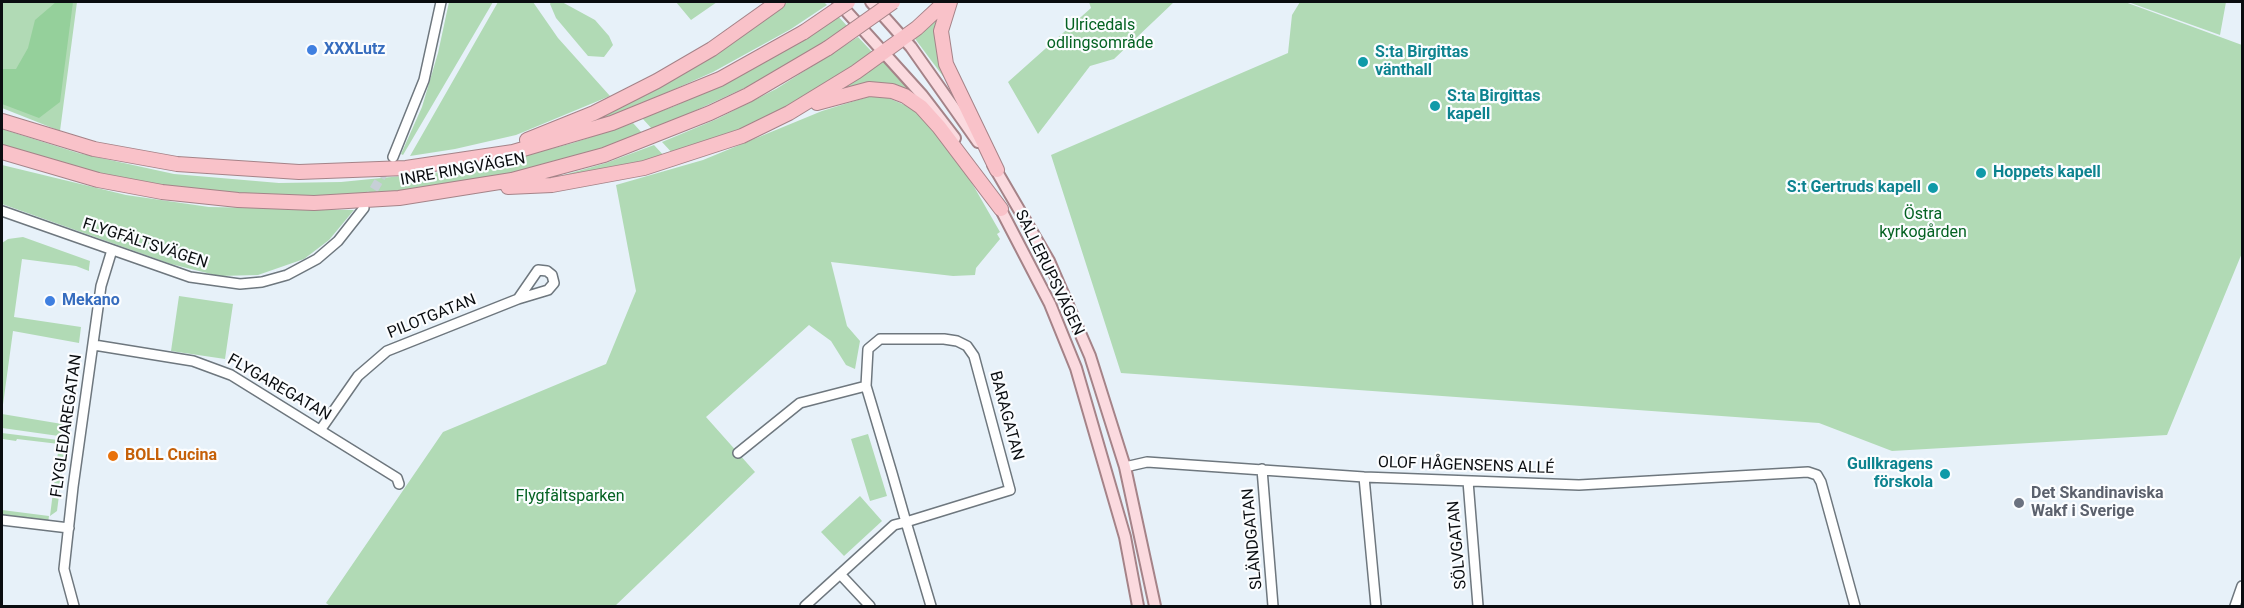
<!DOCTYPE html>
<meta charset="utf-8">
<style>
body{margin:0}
#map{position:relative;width:2244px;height:608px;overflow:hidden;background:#e7f1f9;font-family:Roboto,sans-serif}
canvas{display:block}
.frame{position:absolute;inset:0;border:3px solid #0a0d10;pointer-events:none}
</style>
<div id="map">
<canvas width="2244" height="608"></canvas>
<div class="frame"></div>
</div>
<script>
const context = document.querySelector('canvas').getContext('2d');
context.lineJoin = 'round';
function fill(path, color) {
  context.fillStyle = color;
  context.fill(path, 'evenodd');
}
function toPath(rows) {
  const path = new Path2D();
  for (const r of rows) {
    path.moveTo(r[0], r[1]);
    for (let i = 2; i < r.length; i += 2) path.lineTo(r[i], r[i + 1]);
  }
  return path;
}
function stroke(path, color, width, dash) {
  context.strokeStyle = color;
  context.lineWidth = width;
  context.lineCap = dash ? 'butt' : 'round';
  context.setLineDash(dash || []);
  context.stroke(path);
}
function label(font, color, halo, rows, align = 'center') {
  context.font = font + ' Roboto,sans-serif';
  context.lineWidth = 4.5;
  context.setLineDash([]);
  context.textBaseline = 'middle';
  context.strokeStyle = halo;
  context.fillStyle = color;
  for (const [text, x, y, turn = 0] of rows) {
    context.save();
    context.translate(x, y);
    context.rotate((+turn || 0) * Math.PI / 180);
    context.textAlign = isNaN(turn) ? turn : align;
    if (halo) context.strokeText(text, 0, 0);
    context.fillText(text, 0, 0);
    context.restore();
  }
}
const green = toPath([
 [2,2,77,2,60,131,2,108],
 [449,2,493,2,403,155,401,154,422,107,438,53],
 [498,2,533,2,558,38,610,96,516,135,455,149,410,156],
 [551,2,562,2,595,20,609,36,613,45,604,57,588,56,556,18,550,4],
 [676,2,717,2,691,20],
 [788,2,824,2,827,5,791,29,713,72,621,113,584,124,733,42],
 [1089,2,1174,2,1114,59,1090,66,1038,134,1008,82,1091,8],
 [1300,2,2125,2,2242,45,2242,253,2167,435,1892,451,1819,423,1121,373,1051,155,1288,53,1292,15],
 [2128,2,2226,2,2220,35],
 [940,13,948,83,913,36],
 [838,16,848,27,764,79,653,130,642,118,675,106,752,69],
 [858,37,873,53,824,87,752,127,675,156,662,142,717,119,776,89],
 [882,59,921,102,909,94,833,92],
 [871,96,886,97,914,109,950,149,973,185,1000,232,997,234,1000,239,976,268,975,275,953,276,831,262,847,326,860,341,855,369,846,365,831,341,809,325,706,417,755,472,615,606,330,606,326,603,443,432,606,364,636,291,616,185,703,160,822,111],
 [633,123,643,134,580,155,504,176,426,188,346,196,247,194,139,182,74,168,2,145,2,129,78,153,174,174,279,183,341,182,452,171,504,161,573,143],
 [654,145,666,158,539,182,606,163],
 [2,165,126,195,209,207,354,210,329,240,304,259,258,275,219,276,171,264,2,204],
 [23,237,90,261,89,268,89,271,76,266,22,259,14,317,81,327,79,343,13,331,2,412,2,243,8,239],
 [179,296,233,304,225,359,171,351],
 [2,414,68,425,66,437,2,428],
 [2,433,66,441,57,511,50,516,59,444,17,439,16,441,3,439,2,442],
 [868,434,887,496,870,501,851,439],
 [860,496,882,521,844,556,821,532],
 [2,510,49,516,48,523,2,517]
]);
const forest = toPath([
 [56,2,73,2,60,102,39,118,2,104,2,69,16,69,28,48,35,20]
]);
const minorTunnel = toPath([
 [367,201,387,167]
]);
const minor = toPath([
 [393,157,424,80,441,2],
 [2,211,190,277,240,284,262,282,287,275,317,259,338,241,364,208],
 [94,345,193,361,231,375,397,478,399,484],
 [321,429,358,376,387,351,518,299,538,270,547,271,552,275,554,283,548,290,518,299],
 [738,453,800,403,866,386],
 [1125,467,1147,462,1364,477,1579,485,1808,472,1817,475,1821,482,1855,606],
 [1262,469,1273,606],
 [1364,477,1376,606],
 [1468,481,1478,606],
 [2,520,69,528],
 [840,574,870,606],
 [74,606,64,569,73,487,101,286,112,250],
 [805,606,894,525,906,522,1010,490,974,356,967,346,957,341,944,339,880,339,868,349,866,386,892,473,906,522,931,606],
 [2235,606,2242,586]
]);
const major = toPath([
 [838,2,922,95,955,138],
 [871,2,911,47,978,142],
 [993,165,1049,261,1090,356,1125,467,1155,606],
 [998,204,1050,304,1076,368,1125,537,1138,606]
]);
const highway = toPath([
 [950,2,941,31,946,64,997,170],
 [817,103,869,89,892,91,905,96,921,107,939,127,1001,209],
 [2,121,94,149,177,164,299,172,406,168,513,152,612,123,720,79,804,32],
 [527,140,594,113,657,81,712,49,778,2],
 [2,152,98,180,162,192,238,200,314,203,399,198,512,180,604,155,710,113,748,95,828,48],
 [508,187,552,185,644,168,742,136,789,113,856,72,917,28,945,2]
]);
const highwayBridge = toPath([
 [804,32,848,2],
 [828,48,893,2]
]);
const markers = [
 [312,50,6,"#3f7fe0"],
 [1363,62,6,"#0f9aa8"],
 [1435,106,6,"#0f9aa8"],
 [1981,173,6,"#0f9aa8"],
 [1933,188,6,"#0f9aa8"],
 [50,301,6,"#3f7fe0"],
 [113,456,6,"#e8710a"],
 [1945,474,6,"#0f9aa8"],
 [2019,503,6,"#6b7280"]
];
const parkNames = [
 ["Ulricedals",1100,26],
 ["odlingsområde",1100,44],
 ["Östra",1923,215],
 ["kyrkogården",1923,233],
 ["Flygfältsparken",570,497]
];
const shopNames = [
 ["XXXLutz",324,50],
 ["Mekano",62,301]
];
const cultureNames = [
 ["S:ta Birgittas",1375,53],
 ["vänthall",1375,71],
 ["S:ta Birgittas",1447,97],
 ["kapell",1447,115],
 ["Hoppets kapell",1993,173],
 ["S:t Gertruds kapell",1921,188,"right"],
 ["Gullkragens",1933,465,"right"],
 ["förskola",1933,483,"right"]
];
const streetNames = [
 ["INRE RINGVÄGEN",463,170,-10],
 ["FLYGFÄLTSVÄGEN",145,244,18],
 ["SALLERUPSVÄGEN",1049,273,64],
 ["PILOTGATAN",432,317,-22],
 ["FLYGAREGATAN",279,388,30],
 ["BARAGATAN",1006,416,75],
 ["FLYGLEDAREGATAN",67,426,-82],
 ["OLOF HÅGENSENS ALLÉ",1466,466,2],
 ["SLÄNDGATAN",1253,539,-95],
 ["SÖLVGATAN",1458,545,-95]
];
const foodNames = [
 ["BOLL Cucina",125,456]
];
const worshipNames = [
 ["Det Skandinaviska",2031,494],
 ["Wakf i Sverige",2031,512]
];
fill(green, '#b1dab5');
fill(forest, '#95d09b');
stroke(minorTunnel, '#c6cfd6', 9, [9, 4.5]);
stroke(minor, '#6e777e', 12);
stroke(major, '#a58388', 14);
stroke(highway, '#a58388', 16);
stroke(minor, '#fff', 9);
stroke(major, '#fbdadf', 10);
stroke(highway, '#f9c2c9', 14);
stroke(highwayBridge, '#a58388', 16, []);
stroke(highwayBridge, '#f9c2c9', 14);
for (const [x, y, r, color] of markers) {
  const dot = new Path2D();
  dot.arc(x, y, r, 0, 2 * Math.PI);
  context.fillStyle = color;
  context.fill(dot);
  stroke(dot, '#fbfdff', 2);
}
label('16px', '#046222', '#fbfdff', parkNames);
label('bold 16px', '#366cbe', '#fbfdff', shopNames, 'left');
label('bold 16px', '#0d838f', '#fbfdff', cultureNames, 'left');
label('16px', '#0a0d10', '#fbfdff', streetNames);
label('bold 16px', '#c56008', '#fbfdff', foodNames, 'left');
label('bold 16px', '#5b616d', '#fbfdff', worshipNames, 'left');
</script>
